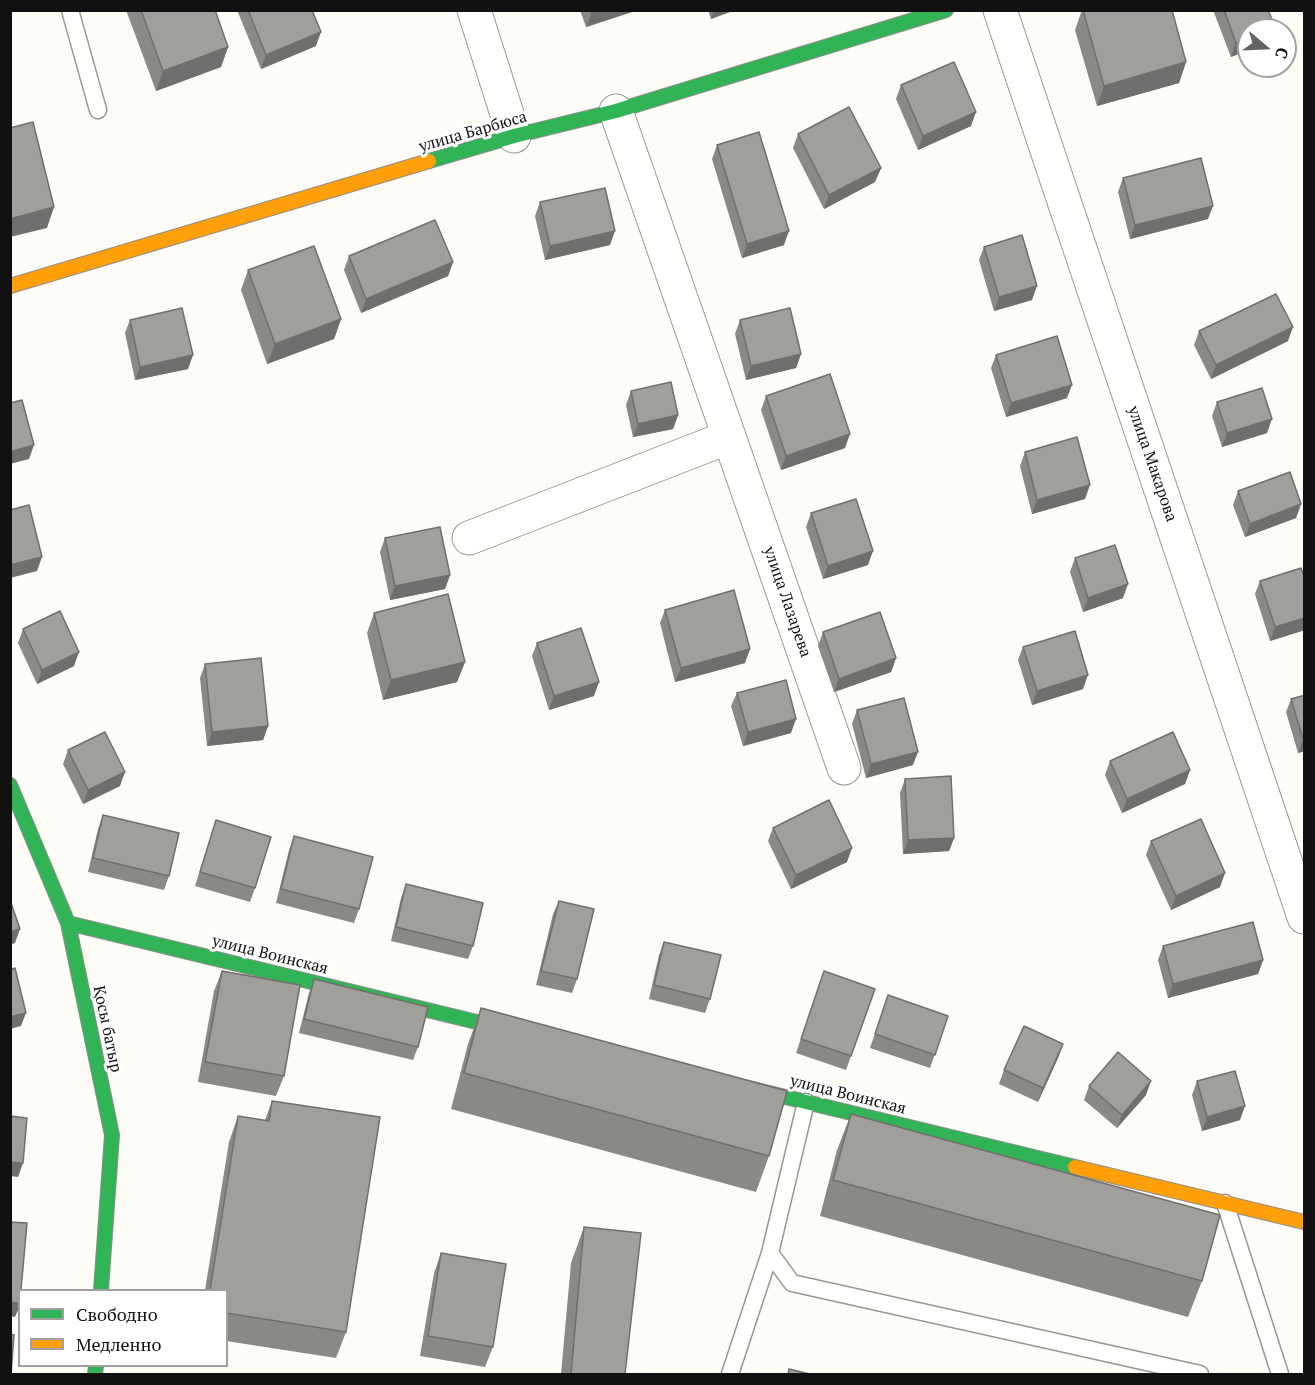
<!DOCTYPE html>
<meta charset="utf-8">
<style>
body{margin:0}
#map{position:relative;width:1315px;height:1385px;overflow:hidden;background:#fdfcf7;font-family:"PT Serif",serif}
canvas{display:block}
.frame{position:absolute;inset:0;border:12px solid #111;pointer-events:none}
.legend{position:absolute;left:18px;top:1289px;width:210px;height:78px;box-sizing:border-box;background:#fff;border:2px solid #a0a0a0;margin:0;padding:8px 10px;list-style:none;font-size:18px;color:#111}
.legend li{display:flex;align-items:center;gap:12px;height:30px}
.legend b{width:30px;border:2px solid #a0a0a0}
.north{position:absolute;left:1237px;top:18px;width:60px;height:60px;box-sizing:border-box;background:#fff;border:2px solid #a0a0a0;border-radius:50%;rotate:109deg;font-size:16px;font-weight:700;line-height:24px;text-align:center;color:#111}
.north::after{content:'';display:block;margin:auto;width:21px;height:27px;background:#646362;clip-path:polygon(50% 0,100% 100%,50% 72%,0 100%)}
</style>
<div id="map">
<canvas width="1315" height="1385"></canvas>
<div class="frame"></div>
<ul class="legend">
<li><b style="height:8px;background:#30b455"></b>Свободно</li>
<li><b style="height:8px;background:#ff9f0a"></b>Медленно</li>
</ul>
<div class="north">С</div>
</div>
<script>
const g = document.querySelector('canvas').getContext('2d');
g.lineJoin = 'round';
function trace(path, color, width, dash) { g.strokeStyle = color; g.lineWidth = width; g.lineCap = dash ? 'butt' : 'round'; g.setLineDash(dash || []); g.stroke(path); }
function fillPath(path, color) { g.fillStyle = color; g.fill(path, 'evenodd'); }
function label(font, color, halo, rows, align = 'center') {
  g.font = font + ' "PT Serif",serif'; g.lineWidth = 6; g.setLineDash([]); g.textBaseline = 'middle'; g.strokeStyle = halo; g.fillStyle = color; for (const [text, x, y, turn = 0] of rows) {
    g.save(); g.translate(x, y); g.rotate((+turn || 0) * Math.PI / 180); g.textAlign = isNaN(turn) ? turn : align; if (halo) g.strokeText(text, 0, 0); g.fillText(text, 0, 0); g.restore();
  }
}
const lane = new Path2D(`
 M70 10 98 110
 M806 1102 770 1253 792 1283 1200 1374
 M1225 1203 1280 1374
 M730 1374 770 1253`);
const street = new Path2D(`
 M474 10 514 136
 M1000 10 1304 917
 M616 111 844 768
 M469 538 729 437`);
const fast = new Path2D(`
 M429 161 514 136 616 111 946 10
 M10 785 68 923 112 1135 101 1290
 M68 923 518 1032
 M744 1087 1075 1167
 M95 1374 96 1366`);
const slow = new Path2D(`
 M10 286 429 161
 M1075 1167 1304 1222`);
trace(lane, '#979795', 19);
trace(street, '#979795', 35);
trace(fast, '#8e8d8b', 16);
trace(slow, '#8e8d8b', 16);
trace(lane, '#fffffe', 16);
trace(street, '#fffffe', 33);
trace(fast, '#30b455', 14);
trace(slow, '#ff9f0a', 14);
fillPath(new Path2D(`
 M126 10H215L228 47 221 67 156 91Z
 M237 10H312L316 46 261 69Z
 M580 10H638L586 27Z
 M708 10H735L711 19Z
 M1082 10H1172L1186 62 1179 83 1097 106 1075 30Z
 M1213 10H1268L1275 27 1274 30H1249V50L1231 57Z
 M901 85 971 126 918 150 896 99Z
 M798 134 881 168 875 182 824 209 793 148Z
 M717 145 784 245 742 258 712 159Z
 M1123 178 1208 219 1130 239 1118 192Z
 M540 202 610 245 545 260 535 216Z
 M984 247 1032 300 994 311 979 260Z
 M349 256 453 262 448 276 361 313 344 270Z
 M248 270 341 319 334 339 267 364 241 290Z
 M130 320 188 369 135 380 125 333Z
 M740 320 801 354 796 368 746 380 735 334Z
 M1199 331 1288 341 1211 379 1194 345Z
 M996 355 1067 398 1006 417 991 368Z
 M631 391 678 415 673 429 633 437 626 405Z
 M766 396 845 448 781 470 761 410Z
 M1217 402 1267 433 1222 447 1212 416Z
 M1025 452 1085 499 1032 514 1020 466Z
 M1238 491 1301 504 1296 518 1245 537 1233 505Z
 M811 513 868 565 823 579 806 527Z
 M385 538 450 575 445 589 390 600 380 552Z
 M1075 558 1123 598 1083 612 1070 572Z
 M1305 579V630L1270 641 1255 594 1260 581Z
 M665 610 745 663 675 682 660 623Z
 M374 613 465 662 457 682 383 700 367 633Z
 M23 629 74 666 37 684 18 643Z
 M823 632 896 658 891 672 834 692 818 646Z
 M537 643 594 696 549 710 532 656Z
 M1023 647 1083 689 1032 705 1018 660Z
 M205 664 268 726 263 740 207 746 200 678Z
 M737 693 791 733 743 746 731 706Z
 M1305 695V751L1298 753 1286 712 1291 699Z
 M857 710 913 765 866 778 852 724Z
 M68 750 120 786 83 804 63 764Z
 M1110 761 1190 770 1185 784 1122 813 1105 775Z
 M905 779 954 838 949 851 903 854 900 793Z
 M103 815 169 876 164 890 88 872 98 829Z
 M216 820 255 888 250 902 195 886Z
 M773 828 847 862 791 889 768 841Z
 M294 836 359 909 354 923 276 903 289 850Z
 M1151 841 1220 887 1171 910 1146 855Z
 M406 884 473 946 468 959 391 941 401 898Z
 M559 901 577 979 572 993 536 985 553 914Z
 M664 942 710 999 705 1013 649 999 659 955Z
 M1163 946 1263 960 1258 974 1168 998 1158 960Z
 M222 971 284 1076 276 1096 198 1082 214 991Z
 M824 971 875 989 846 1070 796 1053Z
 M314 979 418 1047 413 1060 299 1033 309 993Z
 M888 995 948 1016 930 1068 870 1048Z
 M481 1008 769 1156 756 1192 451 1109 468 1044Z
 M1063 1044 1058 1058 1038 1102 999 1084 1004 1070Z
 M1197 1081 1240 1120 1202 1131 1192 1095Z
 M1089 1086 1146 1095 1117 1128 1084 1100Z
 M272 1101 346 1332 336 1358 226 1341V1290H205L229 1142 238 1116 265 1120Z
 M851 1114 1202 1281 1188 1317 820 1216 837 1150Z
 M584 1227 625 1374H561L571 1263Z
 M441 1253 493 1347 485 1367 420 1356 434 1273Z`), '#8a8986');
fillPath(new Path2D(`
 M600 10H638L586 27 591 14Z
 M714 10H735L711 19Z
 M321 32 316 46 261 69 266 55Z
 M1249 38V50L1231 57 1236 43Z
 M228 47 221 67 156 91 163 71Z
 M1186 62 1179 83 1097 106 1104 86Z
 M976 112 971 126 918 150 923 136Z
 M881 168 875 182 824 209 829 195Z
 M1213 206 1208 219 1130 239 1135 225Z
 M54 207 47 228 10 237V219Z
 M615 231 610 245 545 260 550 246Z
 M789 231 784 245 742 258 747 244Z
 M453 262 448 276 361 313 366 299Z
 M1037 286 1032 300 994 311 999 297Z
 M341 319 334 339 267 364 275 344Z
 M1293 327 1288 341 1211 379 1216 365Z
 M801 354 796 368 746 380 751 366Z
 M193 355 188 369 135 380 140 367Z
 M1072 385 1067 398 1006 417 1011 403Z
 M678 415 673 429 633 437 638 424Z
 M1272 419 1267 433 1222 447 1227 433Z
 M850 434 845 448 781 470 786 456Z
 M34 445 29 459 10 464V452Z
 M1090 485 1085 499 1032 514 1037 500Z
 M1301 504 1296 518 1245 537 1250 524Z
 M873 551 868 565 823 579 828 566Z
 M42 557 37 571 10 578V565Z
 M450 575 445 589 390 600 395 586Z
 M1128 584 1123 598 1083 612 1088 598Z
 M1305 618V630L1270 641 1275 627Z
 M750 649 745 663 675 682 681 668Z
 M79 652 74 666 37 684 42 670Z
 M896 658 891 672 834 692 839 679Z
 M465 662 457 682 383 700 391 680Z
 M1088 675 1083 689 1032 705 1037 691Z
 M599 682 594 696 549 710 554 696Z
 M796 719 791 733 743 746 748 732Z
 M268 726 263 740 207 746 212 732Z
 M1305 738V751L1298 753 1303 739Z
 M918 752 913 765 866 778 871 764Z
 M1190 770 1185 784 1122 813 1127 799Z
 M125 772 120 786 83 804 88 790Z
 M954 838 949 851 903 854 908 840Z
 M852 848 847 862 791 889 796 875Z
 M1225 873 1220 887 1171 910 1176 896Z
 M20 929 15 943 10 945V932Z
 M1263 960 1258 974 1168 998 1173 984Z
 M26 1013 21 1026 10 1029V1017Z
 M1063 1044 1058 1058 1038 1102 1043 1088Z
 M1151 1081 1146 1095 1117 1128 1122 1115Z
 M1245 1106 1240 1120 1202 1131 1207 1117Z
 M10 1162 23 1163 18 1177 10 1176Z
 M10 1302 20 1303V1306L15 1317 10 1316Z`), '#716f6d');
const building = new Path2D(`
 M141 10H215L228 47 163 71Z
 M248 10H312L321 32 266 55Z
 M590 10H600L591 14Z
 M1083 10H1172L1186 62 1104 86Z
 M1224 10H1268L1275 27 1268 30H1249V38L1236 43Z
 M954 62 976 112 923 136 901 85Z
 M849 107 881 168 829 195 798 134Z
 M33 122 54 207 10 219V128Z
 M759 132 789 231 747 244 717 145Z
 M1201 158 1213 206 1135 225 1123 178Z
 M605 188 615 231 550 246 540 202Z
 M435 220 453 262 366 299 349 256Z
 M1022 235 1037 286 999 297 984 247Z
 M314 246 341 319 275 344 248 270Z
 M1276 294 1293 327 1216 365 1199 331Z
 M182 308 193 355 140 367 130 320Z
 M790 308 801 354 751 366 740 320Z
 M1057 336 1072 385 1011 403 996 355Z
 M830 374 850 434 786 456 766 396Z
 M671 382 678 415 638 424 631 391Z
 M1262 388 1272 419 1227 433 1217 402Z
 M22 400 34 445 10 452V403Z
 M1077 437 1090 485 1037 500 1025 452Z
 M1290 472 1301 504 1250 524 1238 491Z
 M856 499 873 551 828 566 811 513Z
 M29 505 42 557 10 565V510Z
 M440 527 450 575 395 586 385 538Z
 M1115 545 1128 584 1088 598 1075 558Z
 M1301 568 1305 579V618L1275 627 1260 581Z
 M734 590 750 649 681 668 665 610Z
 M448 594 465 662 391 680 374 613Z
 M60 611 79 652 42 670 23 629Z
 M880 612 896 658 839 679 823 632Z
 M581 628 599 682 554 696 537 643Z
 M1075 631 1088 675 1037 691 1023 647Z
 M261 658 268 726 212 732 205 664Z
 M786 680 796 719 748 732 737 693Z
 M1305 695V738L1303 739 1291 699Z
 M904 698 918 752 871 764 857 710Z
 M105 732 125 772 88 790 68 750Z
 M1173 732 1190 770 1127 799 1110 761Z
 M951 776 954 838 908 840 905 779Z
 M829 800 852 848 796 875 773 828Z
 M103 815 179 833 169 876 93 858Z
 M1201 819 1225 873 1176 896 1151 841Z
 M216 820 271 837 255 888 200 872Z
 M294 836 373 857 359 909 281 889Z
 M406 884 483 903 473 946 396 927Z
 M10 900 20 929 10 932Z
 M559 901 594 909 577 979 541 971Z
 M1253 922 1263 960 1173 984 1163 946Z
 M664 942 721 955 710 999 654 985Z
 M15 968 26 1013 10 1017V970Z
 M222 971 300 985 284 1076 205 1062Z
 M824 971 875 989 851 1056 801 1039Z
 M314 979 428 1007 418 1047 304 1019Z
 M888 995 948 1016 935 1055 875 1034Z
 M481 1008 787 1091 769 1156 464 1073Z
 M1024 1026 1063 1044 1043 1088 1004 1070Z
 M1118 1052 1151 1081 1122 1115 1089 1086Z
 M1235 1071 1245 1106 1207 1117 1197 1081Z
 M272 1101 380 1117 346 1332 226 1313V1290H210L238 1116 269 1121Z
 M851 1114 1220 1215 1202 1281 833 1180Z
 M10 1116 27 1118 23 1163 10 1162Z
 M10 1222 27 1223 21 1290H20V1303L10 1302Z
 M584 1227 641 1233 625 1374H571Z
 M441 1253 506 1264 493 1347 428 1336Z
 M10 1334 14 1335 11 1374H10Z
 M789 1369 810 1374H788Z`);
fillPath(building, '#a19f9c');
trace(building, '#716f6d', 1.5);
label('16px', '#111', '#fff', [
 ["улица Барбюса",473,132,-16],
 ["улица Макарова",1152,464,71],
 ["улица Лазарева",787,602,71],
 ["улица Воинская",270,955,14],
 ["Қосы батыр",107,1029,78],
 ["улица Воинская",848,1095,14]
]);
</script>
